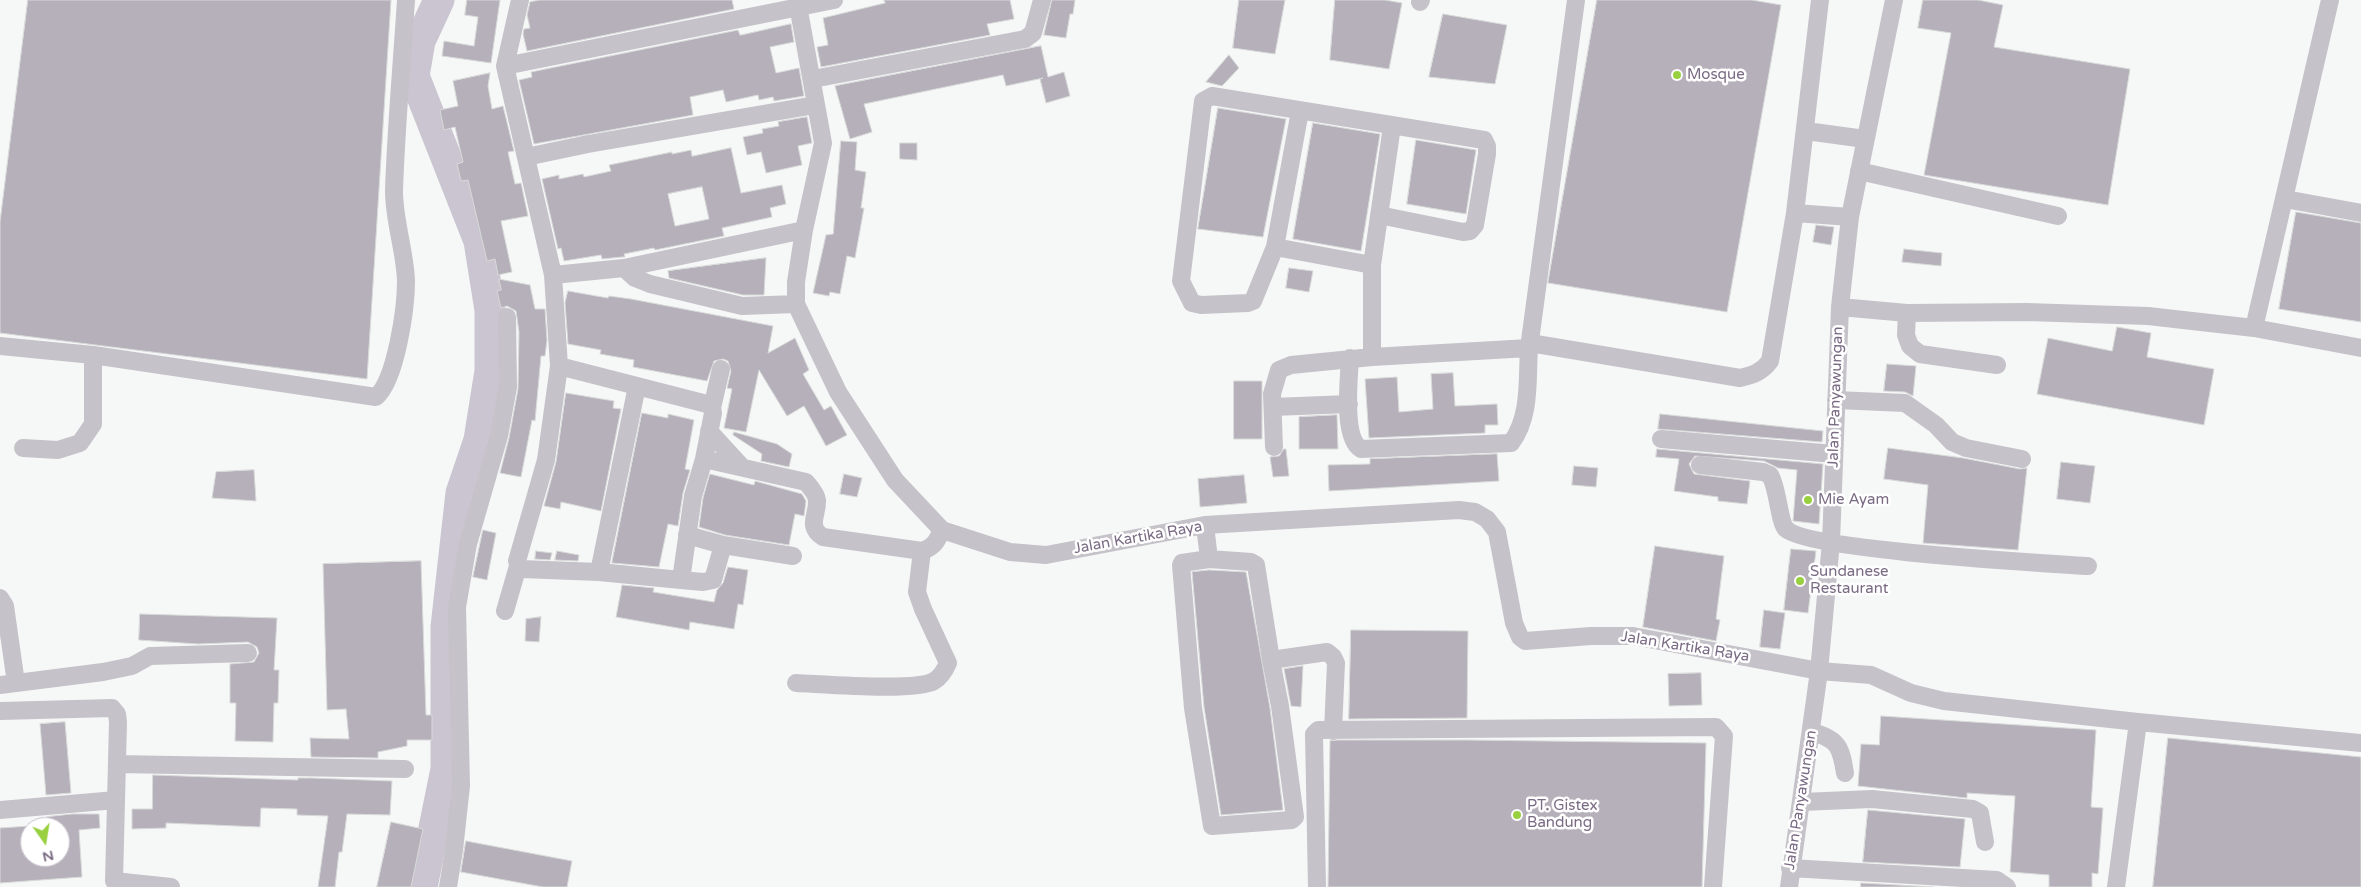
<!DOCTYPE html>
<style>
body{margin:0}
#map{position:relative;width:2361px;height:887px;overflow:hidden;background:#f6f8f7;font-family:"Varela Round",sans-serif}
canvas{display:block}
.north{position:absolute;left:20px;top:817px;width:50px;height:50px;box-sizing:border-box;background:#fff;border:1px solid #cac4ce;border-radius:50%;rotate:167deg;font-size:14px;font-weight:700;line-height:20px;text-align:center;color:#7a6b84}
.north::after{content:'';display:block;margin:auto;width:18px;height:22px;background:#98d03f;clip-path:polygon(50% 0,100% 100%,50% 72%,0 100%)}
</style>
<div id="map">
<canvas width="2361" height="887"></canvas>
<div class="north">N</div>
</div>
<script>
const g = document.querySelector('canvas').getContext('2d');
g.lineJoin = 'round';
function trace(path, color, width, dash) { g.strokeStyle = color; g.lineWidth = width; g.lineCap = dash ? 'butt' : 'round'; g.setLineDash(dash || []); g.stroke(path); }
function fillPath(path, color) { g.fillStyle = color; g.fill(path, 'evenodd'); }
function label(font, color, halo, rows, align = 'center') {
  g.font = font + ' "Varela Round",sans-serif'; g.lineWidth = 5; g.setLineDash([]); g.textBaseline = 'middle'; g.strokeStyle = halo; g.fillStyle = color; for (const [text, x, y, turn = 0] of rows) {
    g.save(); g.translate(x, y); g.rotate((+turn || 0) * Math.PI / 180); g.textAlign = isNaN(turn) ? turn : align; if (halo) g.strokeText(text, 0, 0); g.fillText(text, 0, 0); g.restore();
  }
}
trace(new Path2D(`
 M422 887 446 769V627L461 493 479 440 490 371V310L479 241 414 76 420 41 439 0`), '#cac5d0', 31);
const building = new Path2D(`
 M28 0H391L367 379 0 333V222Z
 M467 0H500L491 63 442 56 444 41 474 46 478 17 465 15Z
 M540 0H732L734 9 527 51 523 34 524 29 530 28 527 15 530 2Z
 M884 0H1010L1014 19 987 24 990 35 821 67 817 47 828 45 823 18 885 3Z
 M1052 0H1075L1073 14H1070L1066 38 1044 35Z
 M1239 0H1285L1275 54 1233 48Z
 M1335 0H1385L1402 3 1389 69 1330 60Z
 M1597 0H1752L1781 5 1727 312 1548 283Z
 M1923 0H1978L2003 5 1994 47 2130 69 2108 205 1924 175 1951 33 1918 28Z
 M1443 14 1507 25 1495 84 1429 77Z
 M791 24 794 42 770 47 776 73 799 68 804 96 774 101 773 97 759 100 758 95 726 102 723 90 690 97 693 115 534 144 519 80 532 77 531 72 738 30 740 35Z
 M1041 46 1048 77 1064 72 1070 96 1046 103 1040 79 1043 78 1006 86 1003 75 864 104 872 132 850 139 835 86Z
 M1229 55 1239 68 1222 86 1206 82Z
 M490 73 488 86 492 109 503 106 514 151 508 152 515 184 521 183 528 216 501 221 512 272 498 275 495 259 487 261 468 180 461 181 457 164 463 162 455 127 444 130 440 110 458 106 453 81Z
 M1218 108 1286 119 1263 237 1198 229Z
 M807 117 812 143 798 146 802 165 766 173 761 152 747 155 743 137 763 133 762 129 779 126 778 122Z
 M1313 123 1380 134 1361 251 1293 239Z
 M1416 140 1476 150 1466 214 1407 204Z
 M841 141 857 142 855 170 866 172 861 208H864L855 258 847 256 840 294 830 292 829 296 813 293 826 235 833 234Z
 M900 143H917V160L900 159Z
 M731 148 741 193 782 185 786 204 770 208 772 217 722 228 724 236 655 250 654 248 624 254 625 257H622L602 259 601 255 564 261 561 248 558 249 542 179 559 175V179L583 174 584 177 611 171 609 165 672 152V154L691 150 692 156ZM702 187 709 219 675 226 668 194Z
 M2296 212 2361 223V322L2279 309Z
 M1816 225 1834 227 1831 245 1813 242Z
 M1904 249 1942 253 1941 266 1902 262Z
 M766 258 764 295H743L669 278 668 271Z
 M1289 268 1313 271 1309 292 1286 288Z
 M499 279 530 285 535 309H545L547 340 545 356H541L535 421 532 420 521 477 500 473 509 438 518 389 519 332 516 311 507 306 501 308 497 291 501 290Z
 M568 291 608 298 609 296 631 299 773 326 768 353 795 338 809 370 803 374 824 410 831 406 847 435 826 446 804 406 787 416 759 370 746 432 724 428 732 389 727 388 731 371 728 361 723 359 714 361 707 381 633 367 634 360 600 354 601 350 568 344 565 303Z
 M2117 327 2151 333 2147 357 2214 369 2204 425 2037 394 2048 338 2112 351Z
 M1887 364 1916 366 1913 396 1905 392 1884 391Z
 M1453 373 1455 406 1497 404 1498 425H1485V433L1369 438 1365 379 1397 377 1399 412 1433 409 1431 374Z
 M1234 381H1262V439H1234Z
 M566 393 614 401 613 408 621 409 601 511 561 502 560 509 544 506 556 462Z
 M642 413 668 418V414L694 420 685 469 690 470 683 493 678 526 668 524 659 567 612 563Z
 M1660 414 1823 431 1822 442 1658 429Z
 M1337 415 1338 449H1299V417Z
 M734 432 777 444 792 454 789 467 761 461 762 454 733 435Z
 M1888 448 1963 458 2020 469 2027 468 2018 550 1923 543 1928 485 1884 479Z
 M1284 449H1286L1289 476 1273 477 1270 457 1279 456Z
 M1657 449 1823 464 1819 524 1793 521 1797 470 1778 468 1764 461 1695 456 1689 464 1694 474 1750 481 1747 504 1718 501V497L1674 491 1679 459 1656 457Z
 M1497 454 1499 481 1329 491 1328 465 1370 464V459Z
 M2061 462 2095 466 2090 503 2057 499Z
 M1574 466 1598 468 1596 487 1572 485Z
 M254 470 256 501 212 498 216 472Z
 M710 474 754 485 755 481 802 494 806 501 804 516 795 514 789 545 725 535 699 527 703 498Z
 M844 474 862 478 857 497 840 494Z
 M1244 475 1247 503 1200 507 1198 479Z
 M483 530 496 533 487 580 473 577Z
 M1655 546 1724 556 1716 619 1720 620 1716 641 1643 627Z
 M1791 549 1816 551 1808 613 1784 610Z
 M536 551 552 553 550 560 535 559Z
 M557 551 579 555 578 561 555 560Z
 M421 561 426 715H432V740H407V746L378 752V758L311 757 310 738 349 739 346 709 327 710 323 564Z
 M728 567 748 570 743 605 738 604 734 629 690 622 689 630 616 617 622 585 654 588 653 592 714 602 717 590 723 583Z
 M1209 570 1246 572 1270 708 1283 810 1221 815 1204 707 1192 572Z
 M1764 610 1785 613 1780 649 1760 647Z
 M140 614 277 618 274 670H279L278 703H274L273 742 235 741 236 703H230V664L254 662 259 653 257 647 248 642 198 644 139 640Z
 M541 617 539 642 525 641 526 619Z
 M1351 630 1468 631 1467 718 1349 719Z
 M1303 666 1301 707 1291 706 1284 669Z
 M1701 673 1702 705 1669 706 1668 674Z
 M1881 716 2096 730 2091 807 2103 808 2098 874 2092 873V887H2049V875L2010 872 2015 796 1967 793V798L1858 786 1861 744 1879 745Z
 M65 722 71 793 46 795 40 724Z
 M2168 738 2361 757V887H2153Z
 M1338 740H1467L1706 743 1702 887H1328L1330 741Z
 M153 775 298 780V778H312L392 781 390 815 347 814 342 852H339L335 887H318L328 816 297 815V809L261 808 260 827 166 823V828L132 829V809H152Z
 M1868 810 1965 819 1960 867 1863 862Z
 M72 814H99L100 828 79 830 82 877 0 883V828L30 826V857H60V827H48L47 817Z
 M391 822 423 829 411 887H377Z
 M466 841 572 861 567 887H543L461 872Z
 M1861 883 1934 887H1861Z`);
fillPath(building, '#b6b0bb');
trace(building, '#d8dad9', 1);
trace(new Path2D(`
 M520 0 505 66 553 275 559 366 707 404 712 408 713 413 704 459 806 482C810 487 816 493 817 500 818 515 806 526 823 537L922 551C934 547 937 541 942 530
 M797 0 823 143 804 230 796 282V304L838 392 895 480 942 530 1010 552 1046 555 1205 525 1459 510 1475 512 1487 519 1497 532 1514 623 1520 637 1525 641 1591 636H1633L1819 671 1871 675 1911 693 1944 701 2138 722 2361 743
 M1420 2 1421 0
 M505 66 834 0
 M813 79 1025 39 1033 33 1042 0
 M1300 111 1275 247 1372 265
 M1806 131 1865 139
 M526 157 588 144 815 105
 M1859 171 2058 216
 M2285 199 2361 213
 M1795 213 1850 217
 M1275 247 1253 301 1248 303 1201 305 1192 303 1181 281 1203 101 1212 96 1484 140 1487 146V154L1475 225 1470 231 1463 232 1379 215
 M624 268 804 230
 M553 275 624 268 635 278 650 284 742 306 796 304
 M1840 307 1907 313 2027 312 2148 316 2254 328 2361 348
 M1907 313 1906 335 1910 346 1920 354 1997 365
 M2254 328 2330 0
 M1530 343 1740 378C1753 375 1762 372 1770 361L1795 213 1820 0
 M0 346 93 355 376 397C396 380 406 308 406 281 405 251 394 221 394 191 396 127 402 63 406 0
 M1372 357V265L1392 126
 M1350 358C1349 379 1342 438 1361 449L1511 443C1531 417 1527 379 1529 348
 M559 366 546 460 517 561 521 569 599 572 681 580 693 496 704 459
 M1836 400 1905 403 1936 425 1952 442 1966 448 2022 459
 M1273 407 1349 404
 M712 408 721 369
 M709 431 742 467
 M1661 439 1834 454
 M1274 447 1272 394 1279 370 1291 365 1372 357 1529 348 1576 0
 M23 448 58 450 80 443 93 424V355
 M1700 465 1763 472 1770 475C1778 488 1779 522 1786 529 1807 550 2044 563 2088 566
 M1205 525 1209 559 1251 562 1256 565 1271 660 1327 652 1333 657 1336 663 1333 731
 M687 535 723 545 793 556
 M1209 559 1182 563 1181 565 1193 708 1212 826 1292 820 1295 817 1280 706 1271 660
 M599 572 637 386
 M681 580 703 582 713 580 723 545
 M0 598 5 606 16 683
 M505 611 518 566
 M796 683C822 684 916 692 934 681 941 677 945 670 948 663L923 609 917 592 922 551
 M0 685 103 672 132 666 150 656 248 653
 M0 711 112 708 117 714 118 722 114 881 171 887
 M1812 732C1838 739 1841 747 1845 773
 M117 764 405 769
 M1802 802 1872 799 1973 809 1980 813 1985 842
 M0 810 116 800
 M1790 868 1997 880 2007 887
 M448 887 454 850 461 786 457 607 468 544 499 436 508 387 507 317
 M1317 887 1314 734 1318 730 1716 727 1724 736 1713 887
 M1789 887 1819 671 1831 542 1840 307 1850 217 1894 0
 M2116 887 2138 722`), '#c6c2c9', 18);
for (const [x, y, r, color] of [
 [1677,75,5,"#98d03f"],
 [1808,500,5,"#98d03f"],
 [1800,581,5,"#98d03f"],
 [1517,815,5,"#98d03f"]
]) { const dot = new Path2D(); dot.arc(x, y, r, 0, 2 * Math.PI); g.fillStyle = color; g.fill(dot); trace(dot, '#fff', 2); }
label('15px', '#7a6b84', '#fff', [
 ["Mosque",1687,75],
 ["Mie Ayam",1818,500],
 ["Sundanese",1810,572],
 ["Restaurant",1810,589],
 ["PT. Gistex",1527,806],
 ["Bandung",1527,823]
], 'left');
label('15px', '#7a6b84', '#fff', [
 ["Jalan Panyawungan",1836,397,-88],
 ["Jalan Kartika Raya",1138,538,-10],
 ["Jalan Kartika Raya",1685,647,9],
 ["Jalan Panyawungan",1801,800,-81]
]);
</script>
